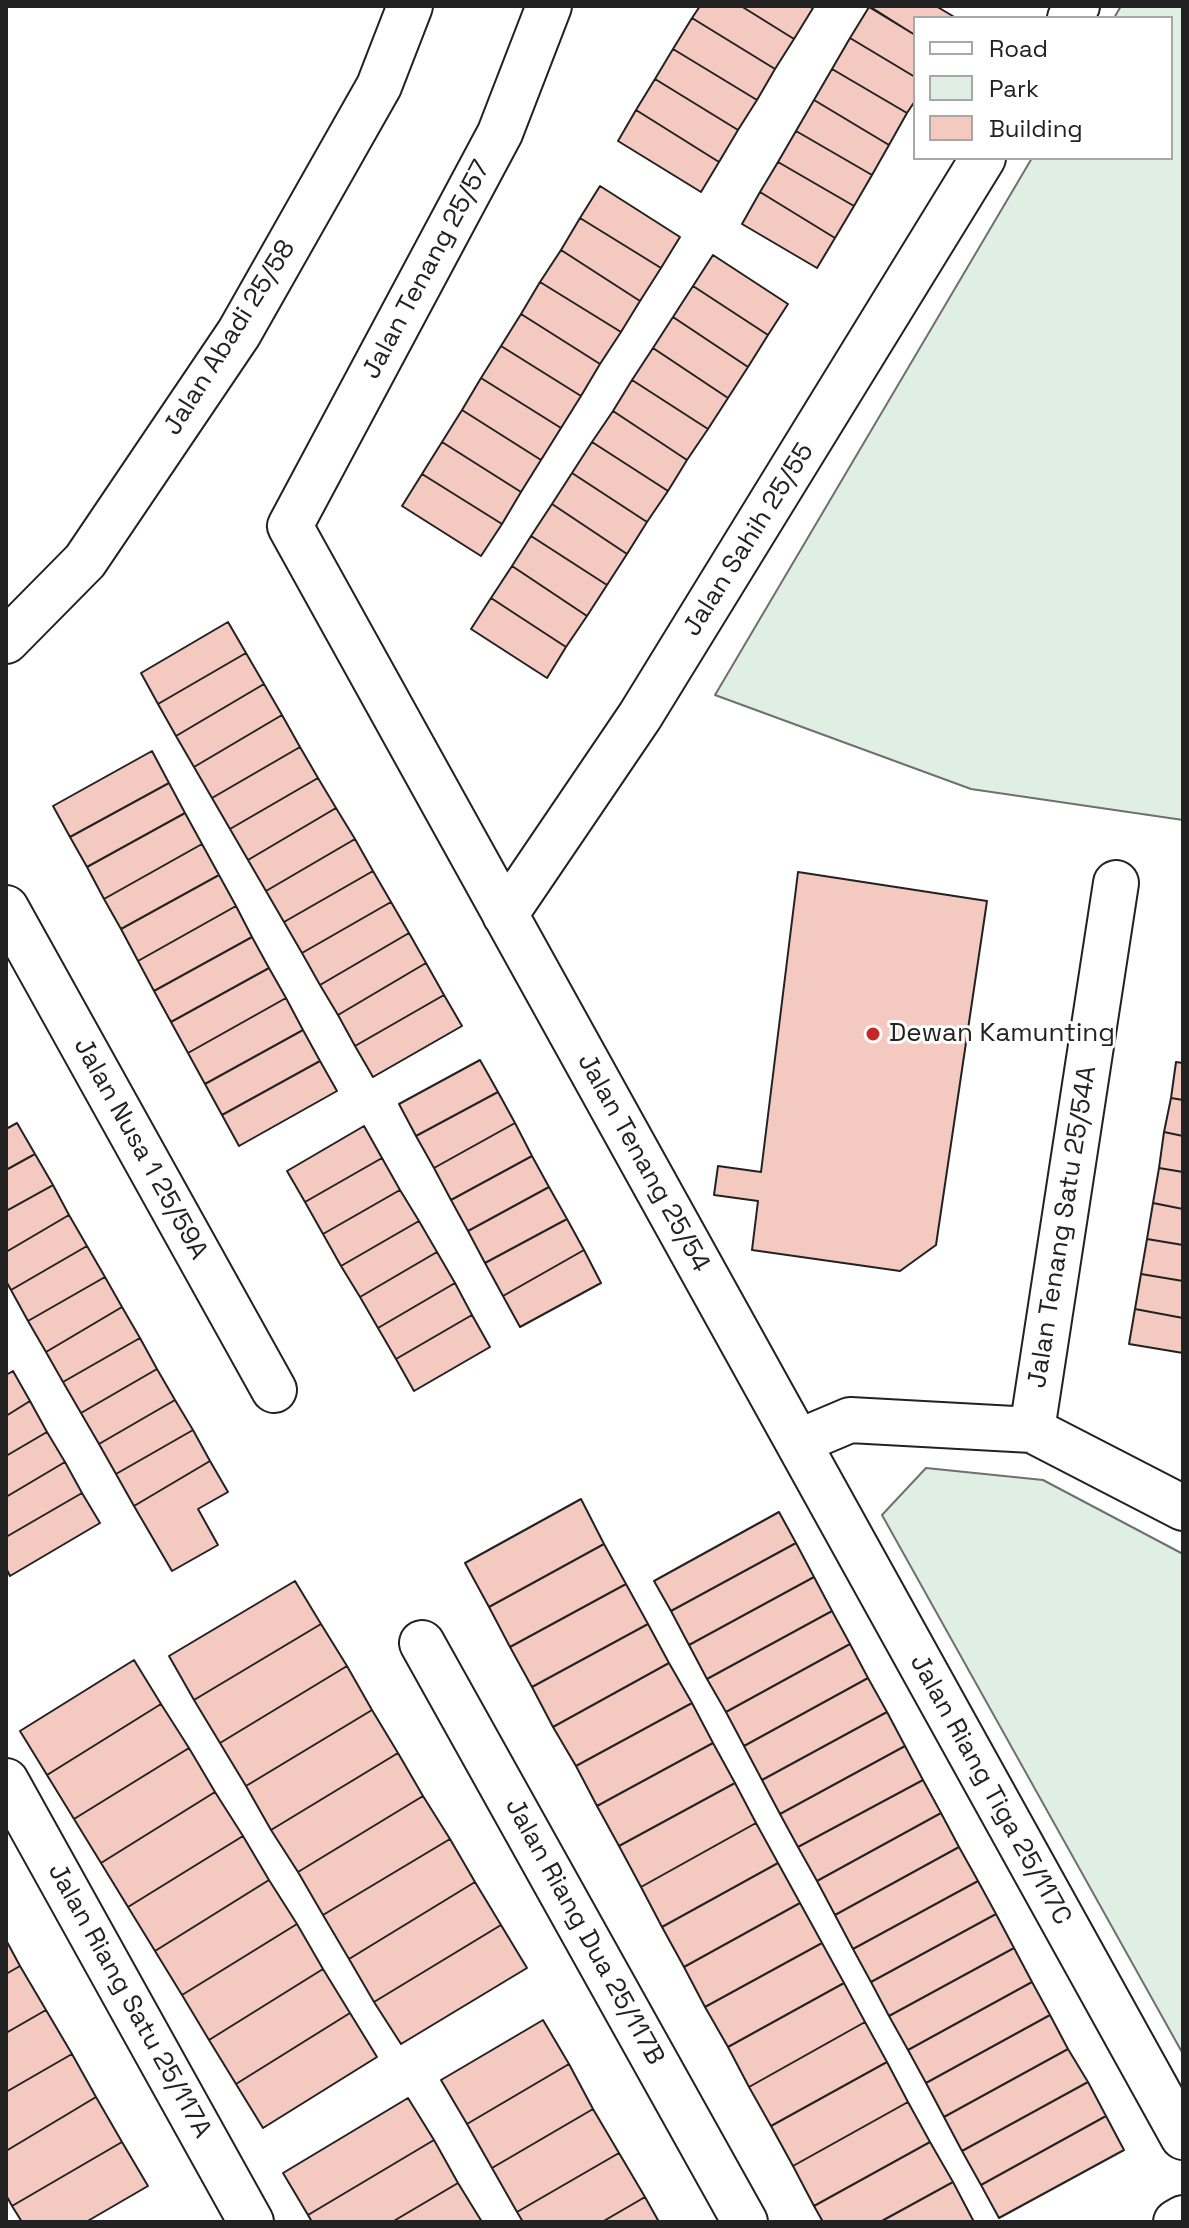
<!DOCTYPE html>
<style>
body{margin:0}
#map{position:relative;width:1189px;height:2228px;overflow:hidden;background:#fff;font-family:"Space Grotesk",sans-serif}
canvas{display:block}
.frame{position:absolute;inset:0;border:8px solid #222;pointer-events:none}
.legend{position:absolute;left:913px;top:16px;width:260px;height:144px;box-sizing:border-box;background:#fff;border:2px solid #a7a7a7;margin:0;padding:10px 14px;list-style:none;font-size:24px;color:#222}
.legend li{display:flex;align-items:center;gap:16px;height:40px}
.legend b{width:40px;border:2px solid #a7a7a7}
</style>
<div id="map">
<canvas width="1189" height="2228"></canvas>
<div class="frame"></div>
<ul class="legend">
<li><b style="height:10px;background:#fff"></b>Road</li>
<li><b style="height:22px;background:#e0efe3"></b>Park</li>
<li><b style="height:22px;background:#f3c9c0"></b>Building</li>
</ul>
</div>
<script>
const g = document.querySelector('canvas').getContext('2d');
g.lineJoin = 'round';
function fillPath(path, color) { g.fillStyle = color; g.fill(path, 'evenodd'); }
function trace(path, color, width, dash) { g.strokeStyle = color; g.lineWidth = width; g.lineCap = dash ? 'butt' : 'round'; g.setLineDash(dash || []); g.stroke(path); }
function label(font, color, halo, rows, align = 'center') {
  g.font = font + ' "Space Grotesk",sans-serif'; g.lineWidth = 6; g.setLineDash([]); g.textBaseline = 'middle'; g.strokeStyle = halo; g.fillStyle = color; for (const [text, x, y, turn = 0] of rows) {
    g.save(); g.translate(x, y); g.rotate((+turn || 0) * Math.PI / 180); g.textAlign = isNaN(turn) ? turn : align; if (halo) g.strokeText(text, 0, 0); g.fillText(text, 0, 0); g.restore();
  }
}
const green = new Path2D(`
 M1121 6H1183V820L971 789 715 695 1032 158H1171V18H1114Z
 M926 1468 1043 1480 1183 1554V2054L882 1515Z`);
fillPath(green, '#e0efe3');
trace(green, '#6f6f6f', 2);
const building = new Path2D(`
 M700 6H741L794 39 775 69 692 18Z
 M741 6H809L813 8 794 39Z
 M869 6H936L956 18H915V35Z
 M869 7 915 35V77L850 38Z
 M692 18 775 69 757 100 673 49Z
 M850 38 915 77V101L907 113 832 69Z
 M673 49 757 100 738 130 655 79Z
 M832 69 907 113 889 145 814 100Z
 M655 79 738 130 719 162 636 110Z
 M814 100 889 145 872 175 796 131Z
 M636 110 719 162 701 192 618 141Z
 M796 131 872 175 854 206 778 162Z
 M778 162 854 206 835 238 760 192Z
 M600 186 680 237 661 268 580 218Z
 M760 192 835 238 817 268 742 224Z
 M580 218 661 268 640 301 561 250Z
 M561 250 640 301 621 332 540 282Z
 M713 255 788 304 768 335 693 286Z
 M540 282 621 332 600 364 521 314Z
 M693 286 768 335 748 367 673 317Z
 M521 314 600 364 581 396 501 346Z
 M673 317 748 367 728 398 653 348Z
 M501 346 581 396 561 428 481 378Z
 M653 348 728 398 708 429 632 380Z
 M481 378 561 428 541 460 462 410Z
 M632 380 708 429 687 460 613 411Z
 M462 410 541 460 521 492 442 442Z
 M613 411 687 460 668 491 592 442Z
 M442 442 521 492 502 524 422 474Z
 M592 442 668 491 647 522 572 473Z
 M572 473 647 522 627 554 552 504Z
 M422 474 502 524 481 556 402 506Z
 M552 504 627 554 607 585 531 536Z
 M531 536 607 585 587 616 512 566Z
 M512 566 587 616 566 647 491 598Z
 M491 598 566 647 547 678 471 629Z
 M228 622 246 653 158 704 141 673Z
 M246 653 264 684 176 736 158 704Z
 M264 684 282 715 194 767 176 736Z
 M282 715 300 747 212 798 194 767Z
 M300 747 318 778 230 829 212 798Z
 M152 751 169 783 70 837 53 806Z
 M318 778 336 808 248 860 230 829Z
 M169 783 185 813 87 867 70 837Z
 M336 808 355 839 266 891 248 860Z
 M185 813 202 844 104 899 87 867Z
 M355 839 373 871 284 922 266 891Z
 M202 844 219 875 121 929 104 899Z
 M373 871 391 902 302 953 284 922Z
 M798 872 987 901 936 1245 900 1271 752 1250 758 1201 714 1195 718 1166 761 1172Z
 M219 875 236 906 138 961 121 929Z
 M391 902 409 933 320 985 302 953Z
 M236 906 252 937 154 991 138 961Z
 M409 933 426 963 338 1015 320 985Z
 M252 937 269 968 171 1022 154 991Z
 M426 963 444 995 355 1046 338 1015Z
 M269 968 286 998 188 1053 171 1022Z
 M444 995 462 1026 373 1077 355 1046Z
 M286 998 303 1030 205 1084 188 1053Z
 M303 1030 320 1061 222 1115 205 1084Z
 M480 1060 498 1092 416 1136 399 1104Z
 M320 1061 337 1091 239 1146 222 1115Z
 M1176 1062 1183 1063V1100L1171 1098Z
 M498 1092 515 1123 434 1168 416 1136Z
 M1171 1098 1183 1100V1136L1164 1132Z
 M17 1123 35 1154 6 1170V1129Z
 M515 1123 532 1156 451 1200 434 1168Z
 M364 1126 382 1158 305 1202 287 1171Z
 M1164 1132 1183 1136V1172L1159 1168Z
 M35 1154 53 1185 6 1211V1170Z
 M532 1156 549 1187 468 1231 451 1200Z
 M382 1158 400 1190 323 1234 305 1202Z
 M1159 1168 1183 1172V1209L1153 1203Z
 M53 1185 69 1215 6 1252V1211Z
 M549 1187 567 1219 485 1263 468 1231Z
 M400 1190 419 1221 341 1266 323 1234Z
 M1153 1203 1183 1209V1245L1147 1239Z
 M69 1215 87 1246 11 1290 6 1281V1252Z
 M567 1219 584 1250 503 1296 485 1263Z
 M419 1221 437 1252 360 1297 341 1266Z
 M1147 1239 1183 1245V1281L1141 1274Z
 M87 1246 105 1277 28 1321 11 1290Z
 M584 1250 601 1283 520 1327 503 1296Z
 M437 1252 455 1283 378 1328 360 1297Z
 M1141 1274 1183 1281V1318L1135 1309Z
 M105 1277 122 1307 46 1352 28 1321Z
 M455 1283 472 1315 396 1359 378 1328Z
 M122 1307 140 1338 63 1382 46 1352Z
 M1135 1309 1183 1318V1353L1129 1344Z
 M472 1315 490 1347 414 1391 396 1359Z
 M140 1338 157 1369 81 1413 63 1382Z
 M157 1369 175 1400 99 1444 81 1413Z
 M13 1371 30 1401 6 1416V1375Z
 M175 1400 193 1430 116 1474 99 1444Z
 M30 1401 47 1432 6 1456V1416Z
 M193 1430 210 1461 134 1506 116 1474Z
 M47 1432 65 1462 6 1497V1456Z
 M210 1461 228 1492 198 1509 218 1545 172 1571 134 1506Z
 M65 1462 82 1493 6 1537V1497Z
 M82 1493 100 1523 10 1576 6 1568V1537Z
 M581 1499 604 1544 489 1607 465 1563Z
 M779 1512 796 1543 671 1611 654 1581Z
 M796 1543 814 1577 689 1645 671 1611Z
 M604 1544 626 1584 510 1647 489 1607Z
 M814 1577 832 1611 707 1679 689 1645Z
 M295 1581 321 1624 194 1700 169 1656Z
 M626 1584 648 1624 532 1687 510 1647Z
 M832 1611 850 1644 726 1712 707 1679Z
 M321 1624 347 1666 220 1743 194 1700Z
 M648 1624 669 1663 553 1727 532 1687Z
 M850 1644 868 1678 744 1746 726 1712Z
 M134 1660 161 1704 47 1775 20 1731Z
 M669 1663 692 1703 576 1766 553 1727Z
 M347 1666 372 1710 246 1786 220 1743Z
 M868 1678 887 1712 762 1780 744 1746Z
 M692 1703 713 1743 597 1806 576 1766Z
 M161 1704 189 1748 74 1819 47 1775Z
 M372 1710 398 1753 271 1830 246 1786Z
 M887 1712 905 1746 780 1814 762 1780Z
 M713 1743 735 1783 619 1846 597 1806Z
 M905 1746 923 1780 798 1847 780 1814Z
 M189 1748 215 1792 101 1863 74 1819Z
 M398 1753 423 1796 298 1872 271 1830Z
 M923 1780 941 1813 817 1881 798 1847Z
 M735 1783 756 1823 641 1887 619 1846Z
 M215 1792 243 1836 128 1907 101 1863Z
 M423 1796 450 1839 323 1915 298 1872Z
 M941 1813 959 1847 835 1915 817 1881Z
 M756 1823 778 1863 662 1927 641 1887Z
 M243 1836 269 1880 155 1951 128 1907Z
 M450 1839 475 1882 349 1959 323 1915Z
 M959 1847 978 1881 853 1949 835 1915Z
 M778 1863 800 1903 684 1967 662 1927Z
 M269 1880 297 1924 182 1995 155 1951Z
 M978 1881 996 1914 871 1982 853 1949Z
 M475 1882 501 1925 374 2002 349 1959Z
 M800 1903 822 1943 705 2007 684 1967Z
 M996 1914 1014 1948 889 2016 871 1982Z
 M297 1924 323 1969 209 2040 182 1995Z
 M501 1925 527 1968 401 2044 374 2002Z
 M6 1940 20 1966 6 1974Z
 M822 1943 844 1983 728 2047 705 2007Z
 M1014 1948 1032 1982 908 2050 889 2016Z
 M20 1966 46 2010 6 2033V1974Z
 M323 1969 350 2013 236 2084 209 2040Z
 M1032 1982 1050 2015 926 2083 908 2050Z
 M844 1983 865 2022 749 2087 728 2047Z
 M46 2010 72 2054 6 2092V2033Z
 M350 2013 377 2057 263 2128 236 2084Z
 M1050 2015 1068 2049 944 2117 926 2083Z
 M543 2020 569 2064 467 2124 441 2080Z
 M865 2022 887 2062 771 2126 749 2087Z
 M1068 2049 1088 2082 962 2151 944 2117Z
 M72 2054 96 2097 6 2151V2092Z
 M887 2062 908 2102 793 2166 771 2126Z
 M569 2064 593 2109 492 2168 467 2124Z
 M1088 2082 1106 2116 981 2185 962 2151Z
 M96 2097 122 2142 12 2206 6 2195V2151Z
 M408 2098 434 2140 308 2215 283 2173Z
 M908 2102 930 2142 814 2206 793 2166Z
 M593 2109 619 2153 517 2212 492 2168Z
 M1106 2116 1124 2150 999 2218 981 2185Z
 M434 2140 458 2183 392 2222H312L308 2215Z
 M122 2142 148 2186 86 2222H22L12 2206Z
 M930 2142 953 2182 880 2222H823L814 2206Z
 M619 2153 645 2197 602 2222H523L517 2212Z
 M953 2182 974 2222H880Z
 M458 2183 482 2222H392Z
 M645 2197 659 2222H602Z`);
fillPath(building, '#f3c9c0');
trace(building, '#222', 2);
const minor = new Path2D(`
 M549 6 500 133 290 526 1183 2137
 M1070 18 1077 6
 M6 641 85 561 239 333 379 86 410 6
 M6 908 274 1390
 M505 915 640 716 983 158
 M1032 1430 1116 883
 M798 1442 850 1420 1032 1430 1183 1508
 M422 1643 745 2222
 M6 1781 251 2222
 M1176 2222 1183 2218`);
trace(minor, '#222', 48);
trace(minor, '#fff', 44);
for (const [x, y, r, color] of [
 [873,1034,8,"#c62828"]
]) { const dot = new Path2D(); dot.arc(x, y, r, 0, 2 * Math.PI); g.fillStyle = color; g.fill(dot); trace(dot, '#fff', 3); }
label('26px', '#222', '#fff', [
 ["Jalan Tenang 25/57",427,270,-62],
 ["Jalan Abadi 25/58",230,338,-58],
 ["Jalan Sahih 25/55",749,540,-58],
 ["Jalan Nusa 1 25/59A",140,1149,61],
 ["Jalan Tenang 25/54",643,1163,61],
 ["Jalan Tenang Satu 25/54A",1063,1227,-81],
 ["Jalan Riang Tiga 25/117C",990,1790,61],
 ["Jalan Riang Dua 25/117B",584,1932,61],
 ["Jalan Riang Satu 25/117A",129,2001,61]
]);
label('26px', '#222', '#fff', [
 ["Dewan Kamunting",889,1034]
], 'left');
</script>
